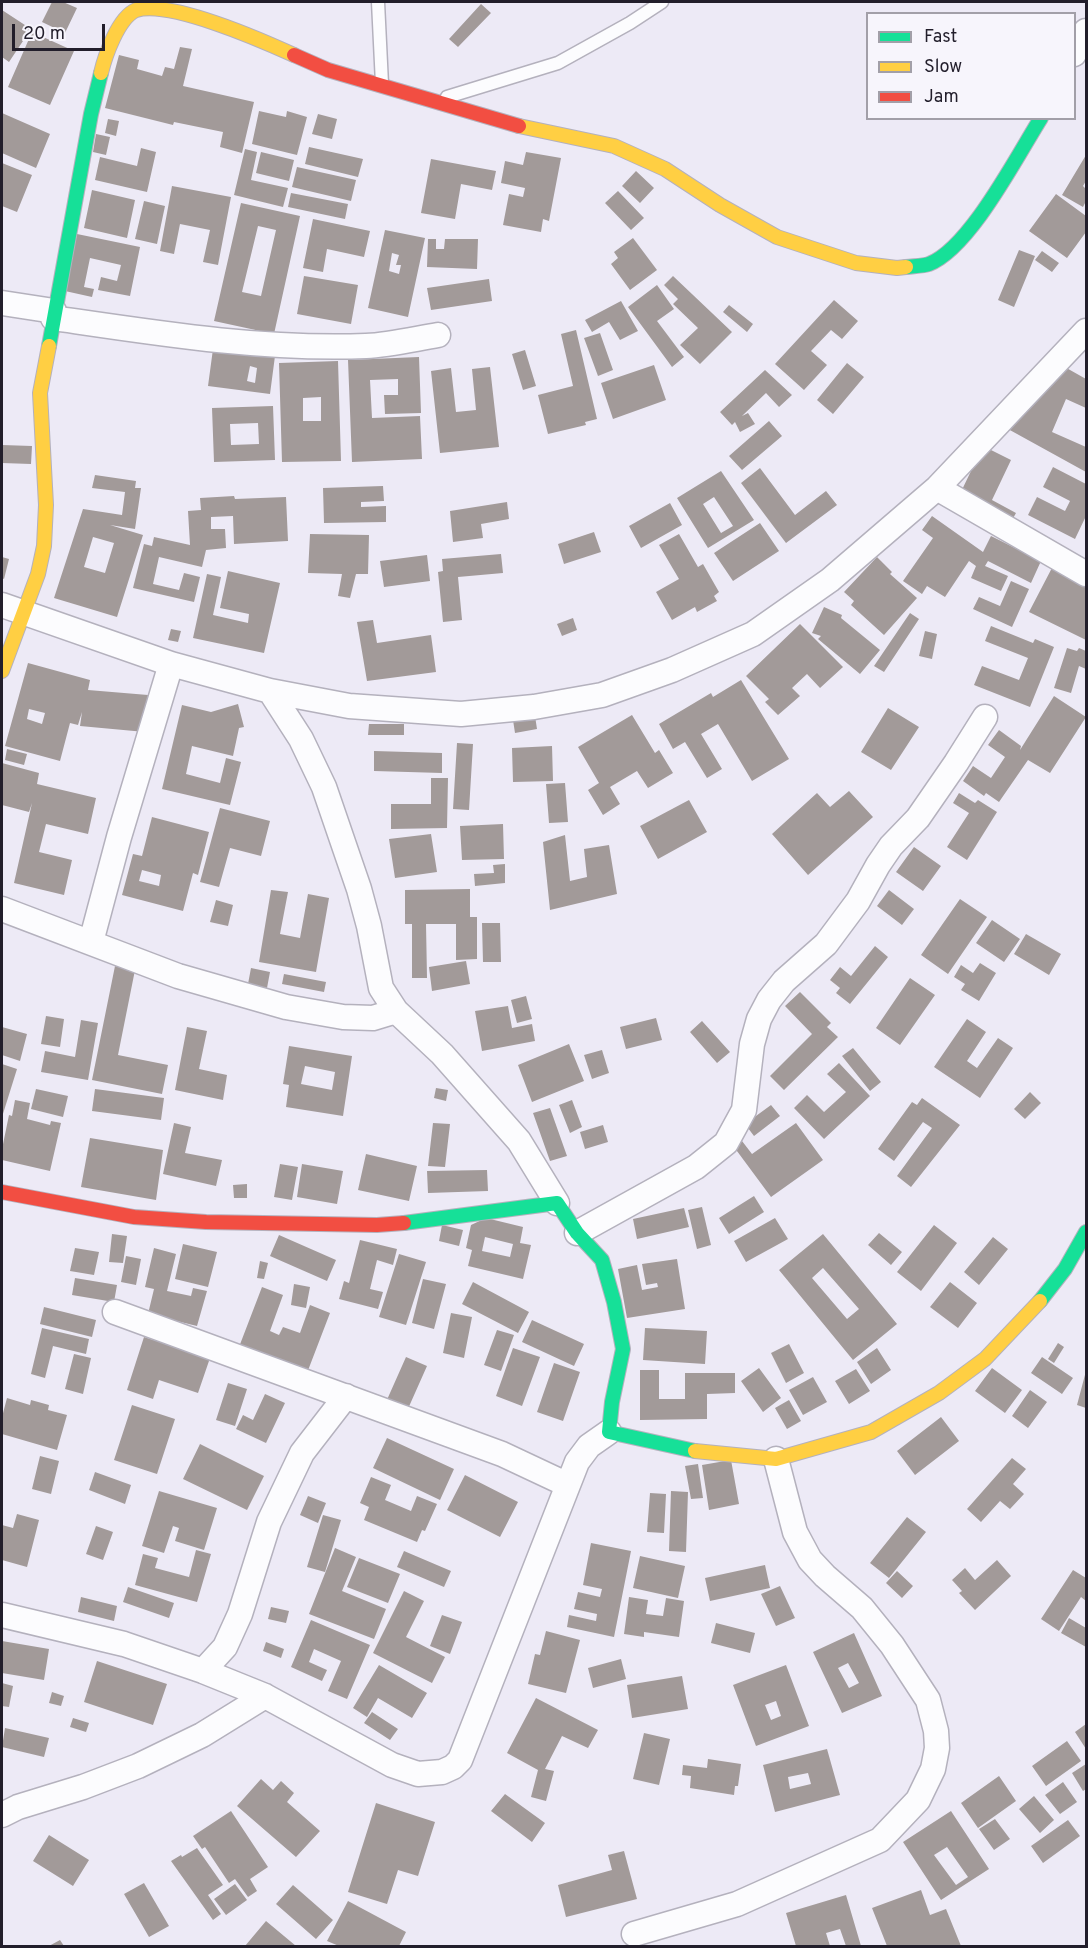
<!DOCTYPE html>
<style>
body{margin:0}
#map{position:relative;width:1088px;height:1948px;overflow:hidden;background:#edeaf6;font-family:Overpass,sans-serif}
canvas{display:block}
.frame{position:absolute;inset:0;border:3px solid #221e2b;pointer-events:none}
.legend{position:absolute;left:866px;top:12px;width:210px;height:108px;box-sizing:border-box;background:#f7f5fc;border:2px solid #a29fa8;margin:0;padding:8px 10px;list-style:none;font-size:18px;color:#221e2b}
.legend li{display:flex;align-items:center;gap:12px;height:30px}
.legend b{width:30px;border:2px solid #a29fa8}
.scale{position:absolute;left:12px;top:24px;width:93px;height:27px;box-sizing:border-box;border:3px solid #221e2b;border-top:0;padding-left:8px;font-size:18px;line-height:21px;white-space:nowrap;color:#221e2b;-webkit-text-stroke:4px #f7f5fc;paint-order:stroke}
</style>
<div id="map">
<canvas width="1088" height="1948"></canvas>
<div class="frame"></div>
<ul class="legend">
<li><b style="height:8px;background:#16e098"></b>Fast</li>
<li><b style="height:8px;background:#ffcf43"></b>Slow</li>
<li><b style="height:8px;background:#f24e42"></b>Jam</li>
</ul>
<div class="scale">20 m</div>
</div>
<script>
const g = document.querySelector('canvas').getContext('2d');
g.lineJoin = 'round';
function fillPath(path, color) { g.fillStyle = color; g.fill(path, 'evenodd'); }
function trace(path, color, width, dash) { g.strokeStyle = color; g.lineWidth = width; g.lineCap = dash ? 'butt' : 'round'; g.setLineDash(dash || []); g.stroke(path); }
fillPath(new Path2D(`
 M52 2H63L77 8 65 33 42 22Z
 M481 4 491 13 458 47 449 39Z
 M2 10 31 29 9 62 2 57Z
 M32 32 74 51 50 105 8 87Z
 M180 47 192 49 183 86 254 102 242 153 220 147 223 132 174 122 173 125 105 108 119 55 139 60 137 69 162 76 165 67 174 69Z
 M259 111 286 117 287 111 307 117 297 155 252 144Z
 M2 113 50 134 36 168 2 153Z
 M318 114 337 119 332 139 312 134Z
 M108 119 119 121 116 136 105 133Z
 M96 134 110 137 106 155 93 152Z
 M309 147 363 159 358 177 305 164Z
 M141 148 156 152 147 192 95 180 100 157 137 166Z
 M245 149 257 152 251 180 288 188 283 207 234 195Z
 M261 152 294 160 289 181 256 173Z
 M526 152 561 158 549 221 543 219 541 232 503 225 509 194 523 197 525 188 501 183 505 161 523 165Z
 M1086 155V181L1083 186 1086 189V201L1083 207 1062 195Z
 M431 159 496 171 492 190 461 184 455 219 421 213Z
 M2 163 32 175 17 212 2 206Z
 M297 167 356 180 351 201 292 187Z
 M636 171 654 188 640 203 622 186Z
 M172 186 231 197 218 265 203 262 210 230 180 224 174 254 160 251Z
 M92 190 135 200 127 238 84 228Z
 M618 191 644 218 631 230 605 203Z
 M291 193 348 204 345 219 288 207Z
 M1056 194 1086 216V232L1067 258 1029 231Z
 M144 201 165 206 157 244 135 239Z
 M241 203 300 216 274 334 214 321ZM258 226 276 230 261 296 242 292Z
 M313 219 370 231 364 257 327 249 323 272 303 268Z
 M385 230 425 238 408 317 368 308ZM392 253 399 255 396 265H401L399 274 389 271Z
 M77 234 140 247 130 296 98 290 101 277 117 281 121 265 90 258 84 287 94 289 92 297 65 291Z
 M633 238 657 270 630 290 611 264 618 258 614 252Z
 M428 239H436V249H444L445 239H478L477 269 427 267Z
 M1019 250 1035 256 1014 307 998 300Z
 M1042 251 1059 263 1052 272 1035 260Z
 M304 276 358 285 351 324 297 314Z
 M673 276 732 332 700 364 680 345 698 328 673 304 678 299 664 285Z
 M489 279 492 301 431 310 427 288Z
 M657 285 674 309 657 321 684 357 672 367 628 307Z
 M834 300 858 321 842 339 831 330 811 351 827 365 804 390 775 364Z
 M621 301 638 331 620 340 609 322 592 332 585 320Z
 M729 305 753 324 747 332 723 312Z
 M576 330 597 419 585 422 586 425 548 434 538 395 573 386 561 334Z
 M600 333 613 370 598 376 584 338Z
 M213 349 275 356 270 394 208 386ZM250 366 257 368 255 383 247 381Z
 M525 350 536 386 523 390 512 354Z
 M419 357 421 413 385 414 384 395H398V379L370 380 372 418 420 416 422 459 352 462 348 360Z
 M1047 357 1086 379V408L1066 399 1052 432 1086 447V472L1008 429Z
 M338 361 341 461 282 462 279 363ZM321 397V421H303V398Z
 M847 363 864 377 833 414 817 400Z
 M654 365 666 400 613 419 601 383Z
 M490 367 499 447 440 453 431 371 451 368 456 412 476 410 472 369Z
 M765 370 792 395 779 407 766 393 742 416 748 413 755 424 740 432 735 422 732 425 720 412Z
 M273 406 275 460 214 462 212 408ZM258 423 259 444 231 445 230 424Z
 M769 421 782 436 742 470 729 456Z
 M2 445 32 446 31 464 2 463Z
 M983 446 1011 460 992 500 1016 513 1011 522 959 496Z
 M1053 467 1086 484V516L1075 539 1028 515 1037 497 1065 511 1070 501 1043 487Z
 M760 468 795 515 826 491 837 505 786 543 741 483Z
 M721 471 754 520 708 548 677 498ZM714 497 733 526 721 533 703 504Z
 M95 475 136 481 135 488H141L135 529 110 525 143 535 117 617 54 598 83 509 122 515 125 492 92 488ZM93 537 114 543 105 573 84 567Z
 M383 486 384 501 361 502V507L386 506V522L324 523 323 488Z
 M234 496 235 499 286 497 288 541 234 544 233 516 211 517V529H225L226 548 206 550 202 567 159 557 153 584 179 590 184 573 200 577 194 602 133 588 144 544 152 546 154 537 190 545 188 511 201 510 200 498Z
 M507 502 509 519 481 524 483 538 453 542 450 511Z
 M670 503 682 525 641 548 629 526Z
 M932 516 983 552 991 536 1041 561 1031 583 988 561 985 566 1008 576 1001 591 971 578 976 566 969 561 945 597 927 586 922 594 903 581 933 538 922 530Z
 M760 523 779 551 733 581 714 553Z
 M594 532 601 552 564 564 558 544Z
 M310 534 369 535 368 574H356L350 598 338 596 342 574 308 573Z
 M679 534 698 567 703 564 719 592 714 596 717 601 697 612 695 607 672 620 656 592 679 579 659 545Z
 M501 554 503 573 458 577 462 620 443 622 438 572 443 571 442 559Z
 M427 555 430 581 384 587 380 561Z
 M2 557 9 559 4 579 2 578Z
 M877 557 892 572 890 574 917 598 884 635 851 605 854 601 844 592Z
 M1054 564 1086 581V640L1029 612Z
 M228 571 280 583 264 653 193 638 207 574 221 577 213 615 248 623 249 614 220 608Z
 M1011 581 1029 589 1012 627 973 609 979 597 1000 606Z
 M824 607 842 615 841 618 880 650 860 674 818 639 821 636 812 633Z
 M910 613 919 619 884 672 874 666Z
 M573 618 577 630 562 636 557 624Z
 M373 620 377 643 431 635 436 672 367 681 357 622Z
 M800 624 843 667 820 688 807 674 792 688 800 696 778 715 765 702 769 699 746 676Z
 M991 626 1033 643 1035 639 1054 647 1030 707 974 685 982 666 1019 680 1028 658 985 641Z
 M171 629 181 631 178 642 168 640Z
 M925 631 937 634 932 659 919 656Z
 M1067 648 1077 651 1079 648 1086 651V669L1079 666 1071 693 1054 688Z
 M28 663 90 680 88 690 148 695 145 732 80 726 82 712 78 725 70 723 60 761 5 746ZM29 709 45 713 42 724 27 719Z
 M741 680 789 759 752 781 718 724 701 734 722 769 707 778 685 742 673 749 659 724 711 693 713 697Z
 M1054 696 1086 717 1050 773 1028 760 999 802 986 793 984 796 963 781 973 766 991 778 1005 757 988 745 999 730 1021 746 1020 750Z
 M238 704 244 727 239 728 233 756 192 746 186 774 220 783 226 758 241 762 230 805 162 789 182 705 211 712Z
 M888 708 919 727 891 770 861 752Z
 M632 715 655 753 659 750 673 773 648 788 637 771 610 787 620 804 603 815 588 790 599 783 578 747Z
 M535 716 537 729 515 733 513 720Z
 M369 724H404V735H368Z
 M457 743 473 744 469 810 453 809Z
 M552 746 553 781 513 782 512 748Z
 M7 749 27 754 24 765 5 760Z
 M374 751 442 753V773L374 771Z
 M2 763 39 773 37 784 96 798 88 834 46 824 39 852 72 860 64 895 14 883 32 803 29 812 2 805Z
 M431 778H448L447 828 391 829V804H431Z
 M565 783 568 822 549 823 546 784Z
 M849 791 873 817 808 875 772 834 817 793 830 807Z
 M959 793 975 803 978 800 997 812 967 860 947 847 969 813 953 803Z
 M689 800 707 832 658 859 640 826Z
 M220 808 270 821 261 856 230 848 219 887 200 882Z
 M152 817 209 832 198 875 193 873 183 911 122 895 133 854 142 856ZM142 870 161 875 159 886 139 881Z
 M503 824 504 859 462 860 460 826Z
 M431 834 437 872 395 878 389 839Z
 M565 835 570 881 587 877 584 849 609 845 617 894 550 910 543 842Z
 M914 847 941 866 923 891 896 872Z
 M505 864V883L475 886 474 874 494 873 493 865Z
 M470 889V917H477V959L456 960V924H426L427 978H412V924H405V890Z
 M271 890 288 892 280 934 300 938 308 894 329 898 316 972 259 962Z
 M889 890 914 909 902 925 877 906Z
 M960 899 987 917 948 974 921 955Z
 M216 900 233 905 228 926 210 922Z
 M992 920 1020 939 1004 962 976 943Z
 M482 923H500L501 962H483Z
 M1026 934 1061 954 1049 975 1014 954Z
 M875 946 888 957 850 1004 836 993 840 988 830 980 840 967 851 976Z
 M466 961 470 984 432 991 429 967Z
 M980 963 996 973 979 1001 961 990 965 984 954 977 961 965 973 973Z
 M115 966 135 970 118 1055 168 1065 162 1094 92 1080Z
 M251 968 270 972 267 988 248 984Z
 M284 974 326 982 324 992 282 984Z
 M910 978 935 995 900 1045 876 1028Z
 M800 992 831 1023 827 1027 838 1037 784 1090 770 1076 812 1034 785 1006Z
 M526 996 532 1019 517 1023 511 1000Z
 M508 1006 512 1028 532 1024 535 1041 482 1051 475 1011Z
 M46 1016 64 1019 60 1047 41 1044Z
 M656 1018 662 1040 626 1049 620 1027Z
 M967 1019 986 1032 967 1061 977 1068 998 1038 1013 1048 980 1098 934 1067Z
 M81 1020 98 1023 88 1080 41 1072 45 1051 75 1057Z
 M702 1021 730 1052 717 1063 690 1032Z
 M2 1027 27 1034 20 1061 2 1055Z
 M187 1027 207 1031 199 1069 227 1075 223 1100 175 1090Z
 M569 1044 584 1081 532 1102 518 1065Z
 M289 1046 352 1056 343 1116 286 1107 289 1085 283 1084ZM305 1066 335 1072 332 1090 301 1084Z
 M853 1048 881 1082 870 1091 842 1056Z
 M602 1050 609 1073 592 1079 584 1055Z
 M839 1063 870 1096 824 1139 794 1108 807 1095 824 1112 846 1092 827 1074Z
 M2 1064 17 1069 2 1117Z
 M436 1088 448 1090 446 1101 434 1098Z
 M36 1089 68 1096 63 1117 31 1109Z
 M95 1089 164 1098 161 1120 92 1111Z
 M1030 1092 1041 1103 1025 1119 1014 1109Z
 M922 1098 960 1125 911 1187 897 1176 932 1128 923 1122 894 1161 878 1149 912 1102 917 1105Z
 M15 1100 30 1103 27 1119 50 1125 51 1121 61 1123 50 1171 2 1160V1149L9 1115 12 1116Z
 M572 1100 582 1127 570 1133 559 1105Z
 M771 1105 780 1116 754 1136 745 1124Z
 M550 1108 567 1156 550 1161 533 1113Z
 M174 1123 191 1127 185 1153 222 1160 216 1186 163 1174Z
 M433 1123 450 1124 445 1167 428 1166Z
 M796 1123 823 1160 771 1197 734 1147 742 1141 752 1154Z
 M603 1125 608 1142 585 1149 580 1132Z
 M90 1138 163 1150 156 1200 81 1187Z
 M366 1154 417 1166 409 1201 358 1190Z
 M280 1164 298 1167 292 1200 274 1197Z
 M302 1164 343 1171 337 1204 297 1197Z
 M487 1170 488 1191 428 1193 427 1171Z
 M247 1184V1198H234L233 1185Z
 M754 1196 764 1212 729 1234 719 1218Z
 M702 1207 711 1245 697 1249 688 1210Z
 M684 1208 689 1227 637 1239 633 1219Z
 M486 1218 523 1227 520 1243 531 1245 523 1279 468 1266 472 1250 466 1248 471 1225ZM485 1237 513 1244 510 1257 482 1251Z
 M775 1218 788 1239 746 1262 734 1241Z
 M442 1225 463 1230 459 1246 439 1241Z
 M934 1225 957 1243 921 1291 897 1272Z
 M879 1233 902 1252 891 1265 868 1245Z
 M112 1234 127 1236 123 1263 109 1262Z
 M823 1234 897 1324 853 1360 779 1270ZM823 1268 859 1309 847 1319 812 1278Z
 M279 1235 336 1260 327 1281 270 1256Z
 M993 1237 1008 1249 979 1285 964 1272Z
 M360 1240 397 1249 393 1265 377 1260 370 1289 383 1292 378 1309 339 1299 344 1281 349 1283Z
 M183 1244 217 1252 208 1287 175 1279Z
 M75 1248 99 1252 94 1275 70 1271Z
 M154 1248 176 1254 167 1291 191 1296 193 1288 207 1291 197 1326 148 1314 154 1289 145 1287Z
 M399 1254 426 1262 406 1325 379 1317Z
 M126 1256 141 1259 136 1285 121 1282Z
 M677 1259 685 1309 627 1318 618 1269 637 1265 642 1290 658 1287 657 1283 646 1285 642 1264Z
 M260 1261 268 1263 264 1279 257 1278Z
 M75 1278 117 1285 114 1302 72 1295Z
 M423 1279 446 1284 434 1329 412 1323Z
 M473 1282 529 1312 518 1333 462 1304Z
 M950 1282 977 1303 958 1328 930 1307Z
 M294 1284 310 1287 306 1308 291 1305Z
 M262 1287 283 1295 270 1331 279 1335 283 1327 300 1333 310 1305 330 1313 307 1373 239 1347Z
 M44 1307 96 1320 92 1337 40 1324Z
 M451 1313 472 1317 464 1358 443 1353Z
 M532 1320 584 1344 574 1366 522 1342Z
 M42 1328 89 1339 86 1354 53 1346 45 1378 31 1374Z
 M645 1328 707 1331 705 1364 643 1360Z
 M497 1330 514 1335 501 1371 484 1365Z
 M144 1337 210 1358 198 1393 159 1380 153 1399 127 1390Z
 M1058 1343 1064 1347 1054 1363 1048 1359Z
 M789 1344 804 1373 786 1383 771 1353Z
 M513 1348 540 1357 522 1406 496 1396Z
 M877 1348 891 1370 871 1384 857 1362Z
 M74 1354 91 1358 83 1394 65 1389Z
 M406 1357 427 1366 407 1411 386 1402Z
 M1042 1357 1073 1378 1062 1394 1031 1373Z
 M554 1363 580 1372 563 1421 537 1412Z
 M759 1368 781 1398 763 1412 741 1381Z
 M992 1368 1022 1390 1005 1413 975 1391Z
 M856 1369 870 1391 849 1404 835 1381Z
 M640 1370H659V1399H685V1373H735V1393L707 1394V1419L640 1420Z
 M1086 1371V1408L1077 1405Z
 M813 1377 827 1402 803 1415 789 1390Z
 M228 1383 247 1389 235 1426 216 1420Z
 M1030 1390 1047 1402 1028 1428 1012 1416Z
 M265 1394 285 1403 266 1443 236 1429 243 1415 253 1420Z
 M7 1398 30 1405 31 1400 49 1405 48 1410 67 1415 57 1450 2 1434V1417Z
 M789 1400 801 1421 787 1429 775 1408Z
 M132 1405 175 1419 157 1474 114 1460Z
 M941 1417 959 1441 915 1475 897 1451Z
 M387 1438 454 1469 440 1500 373 1468Z
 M200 1444 264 1476 247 1510 183 1479Z
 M40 1456 59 1461 51 1494 32 1489Z
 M1012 1458 1026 1469 1013 1484 1024 1494 1010 1509 1000 1501 981 1522 967 1509Z
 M731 1460 739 1504 709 1510 702 1465Z
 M698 1464 703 1498 691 1499 685 1466Z
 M95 1472 131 1485 125 1504 89 1490Z
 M465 1475 518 1502 500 1537 447 1510Z
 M371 1477 391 1485 385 1500 411 1511 417 1496 437 1504 425 1531 422 1530 417 1542 364 1520 369 1507 360 1503Z
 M159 1491 217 1508 204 1550 175 1541 179 1528 173 1526 164 1553 142 1546Z
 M671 1491 688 1492 686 1552 669 1551Z
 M650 1493 666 1494 664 1533 647 1532Z
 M308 1496 326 1503 318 1523 300 1515Z
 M17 1514 39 1520 27 1567 2 1560V1525L13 1528Z
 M323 1515 341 1520 325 1572 307 1567Z
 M907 1517 926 1532 889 1578 870 1563Z
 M96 1526 113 1532 103 1560 86 1554Z
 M591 1543 631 1551 614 1637 567 1627 569 1615 596 1621 597 1614 574 1609 578 1592 600 1597 602 1589 583 1585Z
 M335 1548 356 1557 342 1591 386 1609 374 1639 309 1614Z
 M196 1550 211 1554 197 1602 135 1585 143 1554 158 1558 155 1568 189 1577Z
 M404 1551 451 1571 444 1587 397 1567Z
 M640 1556 685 1566 678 1598 633 1588Z
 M359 1558 400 1574 388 1603 347 1587Z
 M997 1560 1011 1576 975 1610 959 1593 962 1591 952 1580 965 1568 975 1580Z
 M765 1565 770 1588 710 1601 705 1578Z
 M1073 1570 1086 1578V1601L1081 1597 1059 1631 1041 1619Z
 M897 1571 913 1586 902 1598 886 1583Z
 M780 1586 795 1618 776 1626 761 1594Z
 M128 1587 174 1603 169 1618 123 1602Z
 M404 1591 424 1601 406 1637 445 1657 432 1683 373 1653Z
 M81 1597 117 1606 114 1621 78 1612Z
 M629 1597 648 1600 646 1614 663 1616 666 1598 684 1601 679 1637 644 1632V1637L624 1634Z
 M271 1607 289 1611 286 1623 268 1619Z
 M442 1615 462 1622 450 1654 430 1646Z
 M1069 1618 1086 1628V1647L1061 1633Z
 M311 1620 370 1645 347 1699 328 1691 341 1661 314 1649 309 1662 327 1670 322 1681 291 1667Z
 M716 1623 755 1633 750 1653 711 1643Z
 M546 1631 580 1640 566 1693 528 1684 535 1654 540 1655Z
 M854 1633 882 1696 842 1713 813 1652ZM848 1663 859 1683 849 1688 838 1668Z
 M2 1641 49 1649 44 1680 2 1673Z
 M266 1642 284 1649 281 1658 263 1651Z
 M621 1659 626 1679 593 1688 588 1668Z
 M97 1661 167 1684 153 1725 84 1702Z
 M379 1665 427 1693 412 1718 378 1698 367 1717 353 1708Z
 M786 1665 809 1726 756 1746 733 1685ZM776 1701 781 1716 771 1720 765 1705Z
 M682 1676 688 1709 632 1718 627 1685Z
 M2 1683 13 1686 9 1707 2 1706Z
 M52 1692 64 1696 61 1706 49 1703Z
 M536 1698 598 1730 588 1748 562 1736 545 1769 554 1771 546 1801 531 1797 538 1770 507 1753Z
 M372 1712 398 1729 390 1740 364 1723Z
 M73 1718 89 1723 86 1732 70 1727Z
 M1086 1724V1749L1075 1732Z
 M5 1728 49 1738 44 1757 2 1747Z
 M644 1733 670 1739 659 1785 633 1779Z
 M1067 1741 1081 1761 1046 1786 1032 1766Z
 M827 1749 840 1795 775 1812 763 1765ZM808 1773 811 1784 790 1789 788 1777Z
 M708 1759 741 1764 738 1786H735L734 1795 690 1788 691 1776 682 1775 683 1765 707 1768Z
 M1086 1764V1789L1083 1791 1072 1773Z
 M999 1776 1016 1801 978 1828 961 1803Z
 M261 1779 273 1790 281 1781 294 1793 287 1802 320 1831 296 1857 237 1806Z
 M1063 1782 1077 1802 1060 1814 1045 1795Z
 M505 1794 545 1823 532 1842 491 1811Z
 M1034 1796 1054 1820 1040 1833 1019 1809Z
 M376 1803 435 1822 418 1876 398 1870 387 1904 348 1892Z
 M231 1811 268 1867 250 1879 257 1891 248 1897 235 1879 229 1883 205 1847 202 1849 193 1836Z
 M951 1811 989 1869 941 1900 903 1842ZM947 1847 968 1877 956 1885 934 1855Z
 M995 1819 1010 1839 994 1850 979 1829Z
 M1068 1820 1080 1836 1043 1863 1031 1846Z
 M49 1835 89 1860 73 1886 33 1861Z
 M197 1848 223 1885 208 1895 221 1914 213 1920 171 1861 181 1855 182 1857Z
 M624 1851 637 1899 566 1917 558 1885 612 1870 608 1855Z
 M144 1883 169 1926 149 1937 124 1894Z
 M235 1884 247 1900 226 1915 214 1899Z
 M293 1885 333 1920 316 1939 276 1904Z
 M921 1890 930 1915 946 1909 961 1946H887L872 1908Z
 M846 1895 861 1946H846L840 1929 826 1933 830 1946H796L786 1913Z
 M348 1901 406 1932 399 1946H339L327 1941Z
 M266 1921 296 1946H245Z
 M60 1940 64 1946H49Z`), '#a29a99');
const lane = new Path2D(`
 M378 2 382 84
 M447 97 558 63 630 23 662 2`);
const street = new Path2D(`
 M1074 54 1086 31
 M2 303 54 311
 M53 318C156 333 261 350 366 346 389 345 414 339 438 335
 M937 488 1086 574
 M2 605 171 664 270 691 349 706 461 714 534 707 602 695 672 670 753 634 830 580 937 488 1086 331
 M270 691 301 739 324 787 359 889 369 926 381 988 396 1011 442 1054 519 1141 557 1203
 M2 909 178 976 286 1007 343 1017 373 1018 396 1011
 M91 942 119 837 171 664
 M577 1233 696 1167 726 1143 744 1110 752 1044 759 1019 769 1000 784 981 826 944 858 901 878 865 891 846 918 818 956 763 985 717
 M115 1312 502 1454 568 1485
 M2 1615 124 1644 203 1671 265 1696 392 1765 418 1774 442 1772 453 1767 460 1760 577 1462 589 1446 609 1432
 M203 1671 225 1647 240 1614 269 1522 302 1453 346 1396
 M2 1815 18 1807 83 1787 138 1766 202 1735 265 1696
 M634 1934 737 1904 880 1840 918 1800 933 1769 937 1748 936 1731 928 1700 892 1645 862 1608 825 1576 810 1560 795 1532 776 1459`);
const fast = new Path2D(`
 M906 267C913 266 923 266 929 264 970 248 1017 156 1041 118
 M49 346 91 114 101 73
 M404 1223 557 1203 577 1233 602 1260 614 1302 623 1349 612 1402 609 1432 695 1451
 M1040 1301 1065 1269 1086 1232`);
const slow = new Path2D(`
 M101 73C105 56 118 18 136 10 170 0 261 40 294 55
 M519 126 614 146 665 169 720 205 777 237 856 263 897 268 906 267
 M2 671 38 574 44 546 46 505 40 393 49 346
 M695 1451 776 1459 871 1432 939 1393 985 1359 1040 1301`);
const jam = new Path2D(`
 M294 55 328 70 519 126
 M2 1192 134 1217 206 1222 377 1225 404 1223`);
trace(lane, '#b4b1bd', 15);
trace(street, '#b4b1bd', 27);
trace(fast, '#b4b1bd', 16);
trace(slow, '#b4b1bd', 16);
trace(jam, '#b4b1bd', 16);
trace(lane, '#fcfcfe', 12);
trace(street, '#fcfcfe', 24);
trace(fast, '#16e098', 14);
trace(slow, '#ffcf43', 14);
trace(jam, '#f24e42', 14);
</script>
